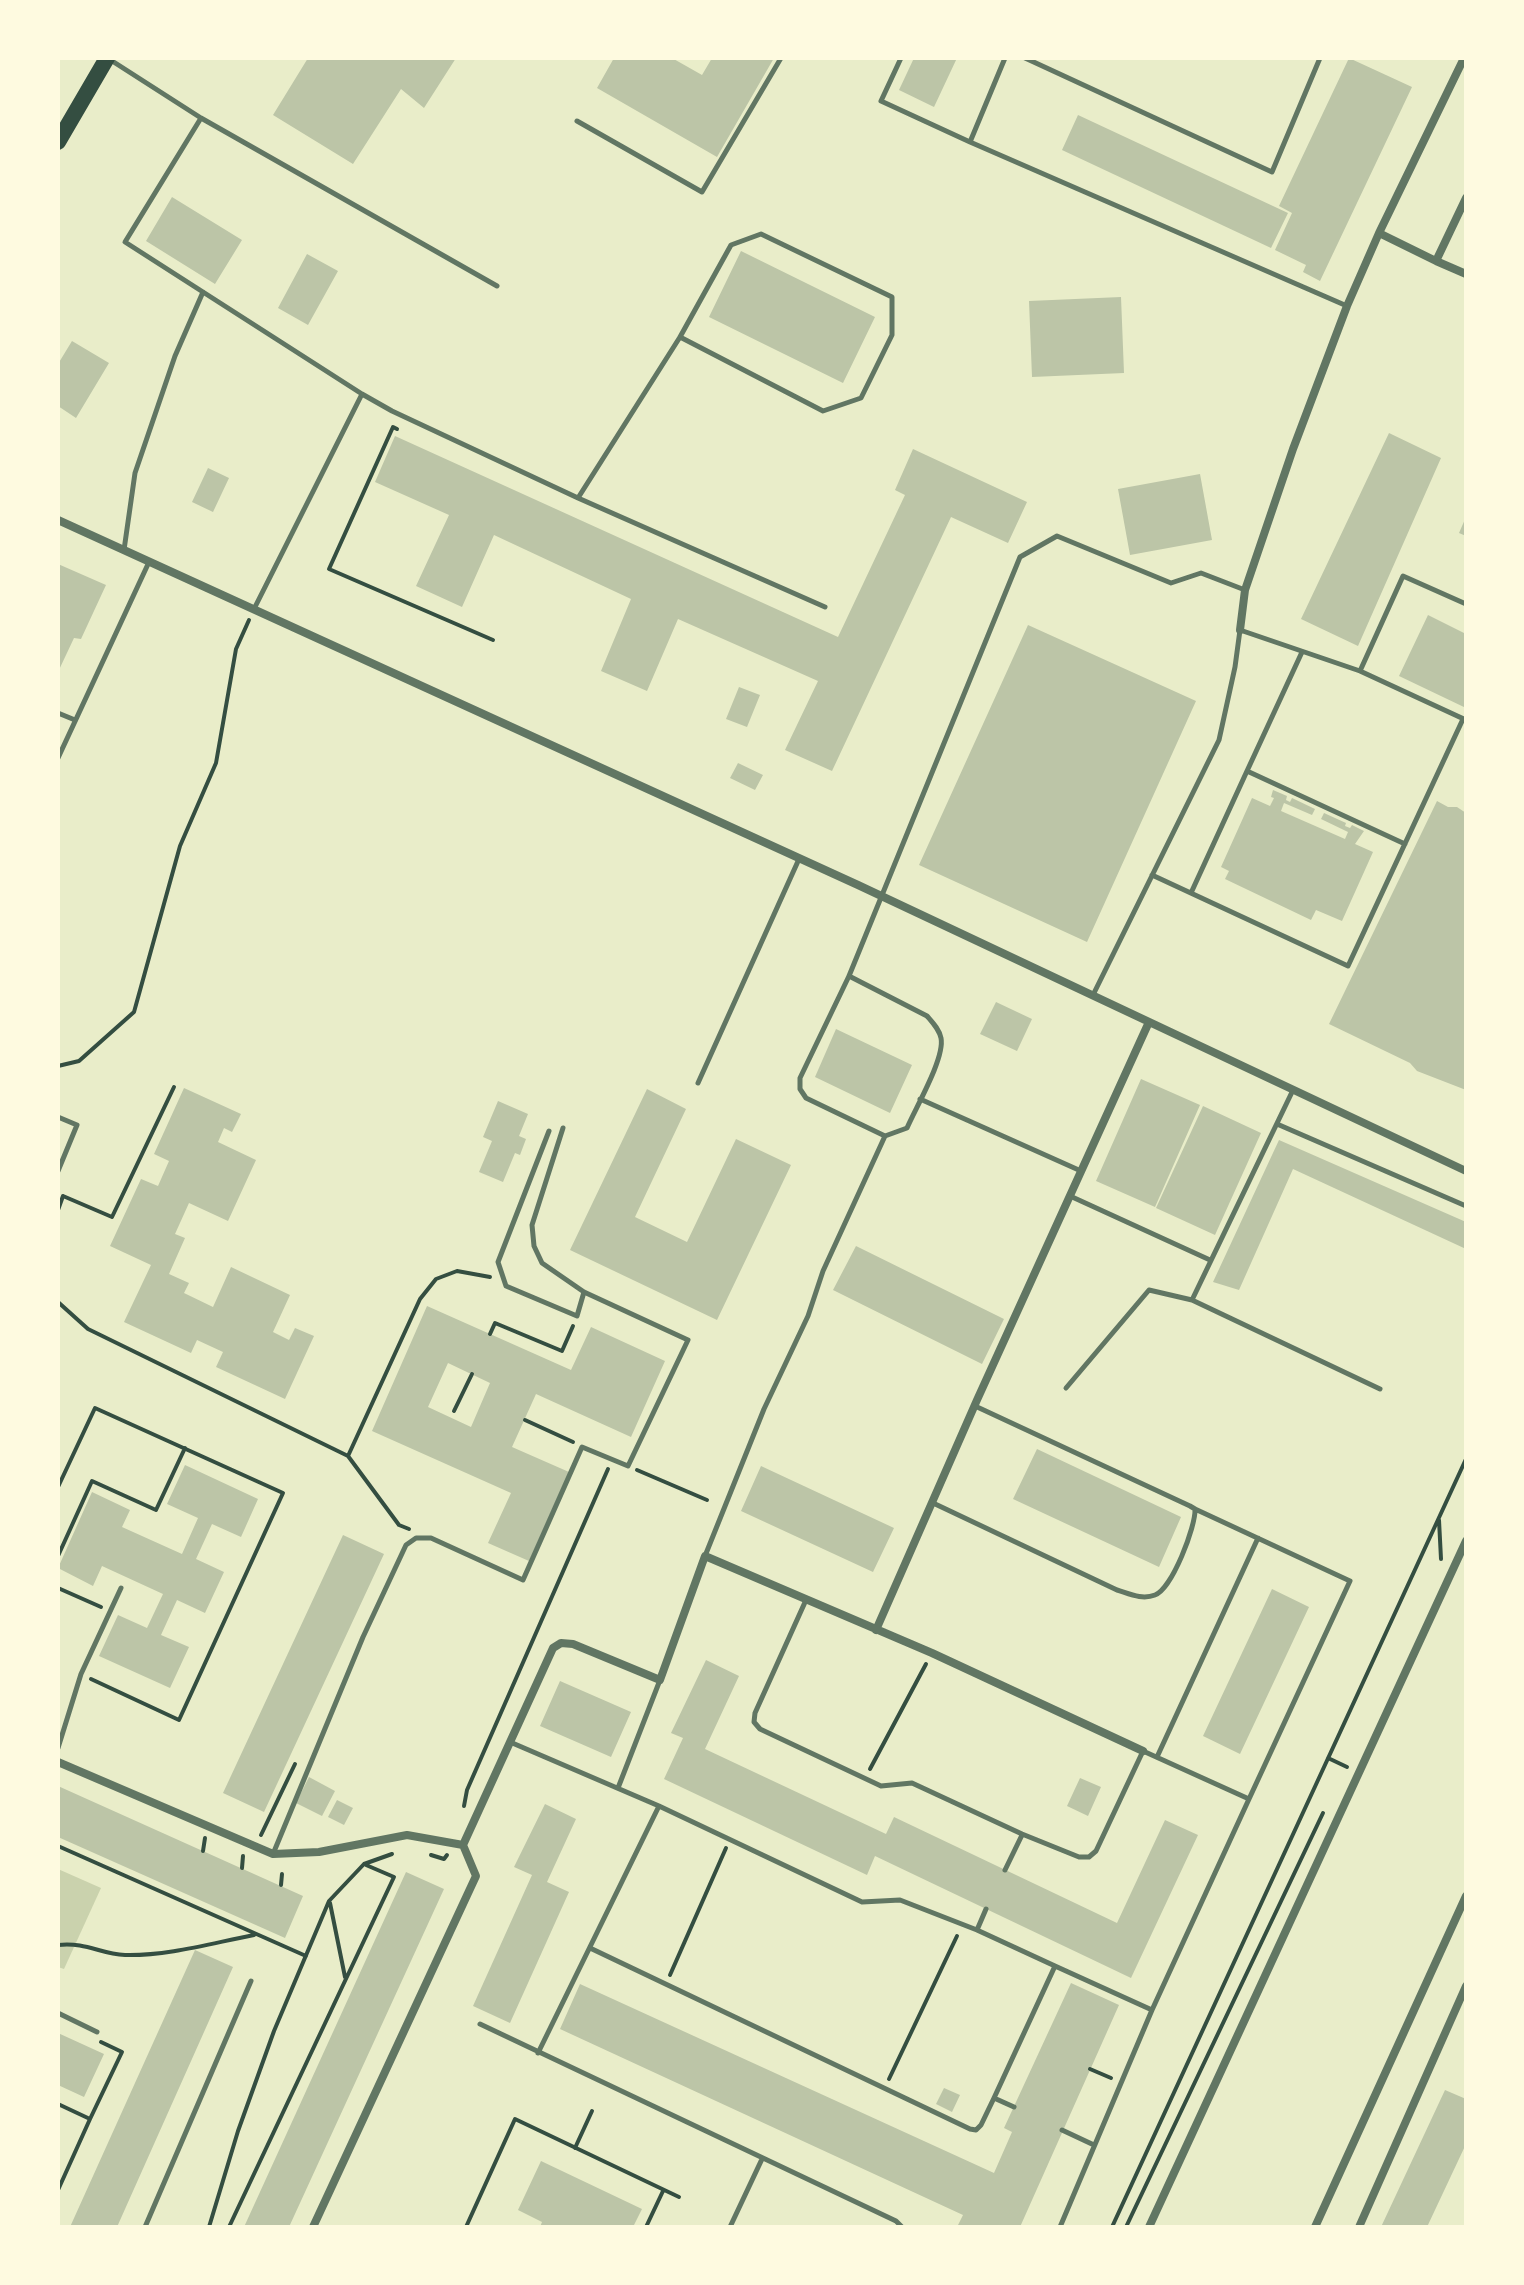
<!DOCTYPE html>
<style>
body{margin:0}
#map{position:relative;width:1524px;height:2285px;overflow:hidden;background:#e9edc9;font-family:"PT Sans",sans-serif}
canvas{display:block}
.frame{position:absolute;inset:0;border:60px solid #fefae0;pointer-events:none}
</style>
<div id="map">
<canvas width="1524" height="2285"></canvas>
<div class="frame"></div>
</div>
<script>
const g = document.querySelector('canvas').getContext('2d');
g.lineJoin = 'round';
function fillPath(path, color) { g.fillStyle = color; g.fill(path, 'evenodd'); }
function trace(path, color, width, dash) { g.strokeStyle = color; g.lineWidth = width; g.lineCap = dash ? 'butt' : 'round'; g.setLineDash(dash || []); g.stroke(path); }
fillPath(new Path2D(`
 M58 1869 101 1888 64 1969 58 1967Z`), '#cad2ad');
fillPath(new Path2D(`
 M308 58H456L424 108 401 89 353 164 273 115Z
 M614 58H672L702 75 712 58H774L717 157 597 88Z
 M914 58H957L934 107 899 90Z
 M1349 58 1412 87 1320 281 1303 272 1306 265 1275 250 1292 213 1279 206Z
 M1078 115 1288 213 1271 248 1062 150Z
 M172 197 242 240 215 284 146 241Z
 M741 251 875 317 843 383 709 317Z
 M307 254 338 271 308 325 278 308Z
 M1121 297 1124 373 1032 377 1029 301Z
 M72 341 109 363 76 418 58 406V364Z
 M1389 433 1441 458 1358 646 1301 619Z
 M395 436 838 637 905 495 895 490 913 449 1027 502 1008 543 951 517 832 771 785 750 818 681 678 619 647 691 601 671 631 599 494 535 462 607 416 586 449 515 375 482Z
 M208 468 229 478 213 512 192 502Z
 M1200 474 1212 540 1130 555 1118 489Z
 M1466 517V536L1459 533Z
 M58 564 106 585 81 639 74 638 58 672Z
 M1428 615 1466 634V708L1399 676Z
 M1028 625 1196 701 1087 942 919 865Z
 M739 687 760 695 747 727 726 719Z
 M738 763 763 775 755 790 730 778Z
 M1273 790 1287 796 1286 800 1290 802 1292 798 1315 809 1312 815 1284 803 1281 811 1345 839 1348 832 1321 819 1324 813 1346 823 1345 826 1350 828 1352 825 1364 831 1355 844 1373 852 1342 921 1316 910 1311 920 1225 879 1229 871 1221 867 1252 798 1270 806 1274 798 1271 797Z
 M1437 801 1448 807H1457L1466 813V1090L1417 1071 1410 1063 1329 1024Z
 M996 1002 1032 1019 1017 1051 980 1034Z
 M836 1029 912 1065 890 1113 815 1077Z
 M1141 1079 1200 1105 1155 1207 1096 1181Z
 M184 1088 241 1114 232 1132 224 1128 218 1142 256 1160 228 1221 189 1203 175 1234 185 1238 169 1274 189 1283 184 1293 213 1307 231 1267 290 1295 273 1332 289 1340 295 1328 314 1336 285 1399 216 1367 223 1352 197 1340 191 1353 124 1322 151 1265 110 1246 141 1179 158 1186 169 1161 154 1154Z
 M647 1089 686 1109 635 1217 687 1242 736 1139 791 1165 717 1320 570 1250Z
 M498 1101 528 1114 519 1136 526 1139 520 1155 515 1153 503 1182 479 1172 492 1141 483 1137Z
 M1203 1106 1261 1133 1215 1235 1156 1208Z
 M1279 1140 1466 1222V1249L1293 1169 1239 1290 1213 1282Z
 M856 1246 1004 1319 982 1364 833 1290Z
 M427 1306 571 1370 591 1327 665 1361 631 1437 536 1394 512 1447 569 1472 529 1561 488 1543 511 1493 372 1431ZM448 1363 490 1383 471 1427 428 1407Z
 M1037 1449 1181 1517 1159 1567 1013 1499Z
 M185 1465 258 1499 241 1537 212 1524 196 1559 224 1572 205 1613 177 1600 161 1635 189 1647 170 1688 99 1656 118 1615 147 1628 163 1594 102 1566 93 1586 58 1568 92 1492 130 1510 122 1527 182 1554 198 1518 167 1504Z
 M761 1466 894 1528 873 1572 741 1511Z
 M343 1535 384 1554 264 1812 223 1793Z
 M1272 1589 1309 1607 1240 1754 1203 1736Z
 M706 1660 739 1676 705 1749 886 1834 894 1817 1117 1923 1165 1820 1198 1835 1131 1978 875 1856 867 1875 664 1779 683 1738 671 1733Z
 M560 1681 631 1712 611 1757 540 1726Z
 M309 1777 335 1791 322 1816 296 1803Z
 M1080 1778 1101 1787 1088 1816 1067 1806Z
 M58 1786 303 1896 285 1938 58 1837Z
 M337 1800 353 1808 344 1825 328 1817Z
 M545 1804 576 1819 547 1882 569 1892 510 2023 473 2006 532 1875 514 1867Z
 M406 1872 444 1889 289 2227H244Z
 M195 1950 233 1967 117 2227H70Z
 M1071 1983 1119 2005 1020 2227H957L963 2215 560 2029 580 1984 994 2173 1012 2132 1004 2128Z
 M58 2033 104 2054 84 2097 58 2085Z
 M944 2088 960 2095 952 2112 936 2104Z
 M1445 2090 1466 2099V2144L1427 2227H1381Z
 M541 2161 642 2209 633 2227H540L542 2222 518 2210Z`), '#bcc5a7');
trace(new Path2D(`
 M397 429 393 427 329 569 493 640
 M58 1066 79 1061 134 1012 180 846 216 763 236 649 249 620
 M58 1210 63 1196 112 1217 174 1087
 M58 1302 88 1329 348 1456 399 1525 409 1529
 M490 1334 495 1323 562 1351 573 1326
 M454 1411 472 1374
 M525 1420 573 1442
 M348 1456 420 1299 436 1279 457 1271 490 1277
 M637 1470 707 1500
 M58 1487 95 1408 283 1493 179 1720 91 1679
 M1439 1520 1441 1559
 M58 1556 92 1481 156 1510 185 1448
 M58 1588 101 1607
 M1328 1758 1347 1767
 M870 1769 926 1664
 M464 1806 467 1790 608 1469
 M261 1835 295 1764
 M58 1846 306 1956
 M203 1851 205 1838
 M431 1855 444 1859 447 1855
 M242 1868 243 1856
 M281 1885 282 1874
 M330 1903 345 1977
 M58 1945C87 1942 100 1954 125 1955 168 1956 212 1943 254 1935
 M670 1975 726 1848
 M1090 2069 1111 2078
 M889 2079 957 1936
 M58 2104 90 2119 58 2190
 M90 2119 122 2052 101 2042
 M575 2148 592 2111
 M209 2227 238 2131 274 2031 329 1901 364 1864 392 1854
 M229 2227 394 1877 366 1865
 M466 2227 515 2119 679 2197
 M646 2227 663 2191
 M1112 2227 1466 1459
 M1126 2227 1323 1813`), '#344e41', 4);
trace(new Path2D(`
 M901 58 881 101 970 142 1005 58
 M1025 58 1272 172 1320 58
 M109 59 201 118 497 286
 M201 118 125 242 362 394
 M577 121 702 192 781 58
 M970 142 1347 306
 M578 498 680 337 731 245 761 234 892 297V335L861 398 823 411 680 337
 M124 550 135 473 175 356 203 292
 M254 609 362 394 392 411 578 498 825 607
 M1360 671 1466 720
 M58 713 75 720
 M58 758 149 562
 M1247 771 1302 652
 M1152 875 1348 966 1463 719
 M1191 893 1247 771 1405 844
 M849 976 927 1016C933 1023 939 1029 941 1038 945 1058 916 1107 907 1128L885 1136
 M1093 995 1219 740 1235 667 1240 630 1360 671 1403 576 1466 604
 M698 1083 799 859
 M920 1099 1081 1171
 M58 1117 77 1125 58 1171
 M1277 1124 1466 1206
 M549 1131 498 1262 506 1286 577 1316 584 1292
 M1070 1196 1210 1260
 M1192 1300 1293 1090
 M1066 1388 1149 1290 1192 1300 1380 1389
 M933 1503 1117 1590C1130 1594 1142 1600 1155 1595 1172 1589 1196 1526 1195 1509L1190 1506 975 1406
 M1195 1509 1350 1581 1249 1799
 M705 1556 764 1409 808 1316 823 1271 885 1136 806 1098 800 1089V1078L849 976 1020 557 1057 536 1171 583 1201 573 1245 590
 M806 1600 755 1713 754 1722 760 1729 881 1786 912 1783 1022 1834 1079 1857H1089L1096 1851 1143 1751 1249 1799 1152 2010 1060 2227
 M510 1742 659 1806 862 1902 900 1900 977 1930 1055 1966 994 2098
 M58 1748 81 1674 121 1588
 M1157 1757 1258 1538
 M618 1788 660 1680
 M273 1854 363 1637 406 1545 416 1538H431L523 1580 582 1447 628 1466 688 1340 584 1292 542 1263 534 1246 532 1225 563 1128
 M1005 1870 1022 1835
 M977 1930 986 1909
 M590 1948 970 2129 976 2130 981 2125 994 2098 1014 2107
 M1055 1966 1152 2010
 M58 2013 97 2032
 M480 2024 896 2221 902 2227
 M538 2053 659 1806
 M1062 2130 1094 2145
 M145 2227 251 1981
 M730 2227 762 2159`), '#617663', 5);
trace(new Path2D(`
 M1466 198 1436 261 1466 274
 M1379 233 1464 58
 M58 520 858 885 1466 1171
 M1240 630 1245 590 1293 449 1347 306 1379 233 1436 261
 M876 1630 977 1400 1149 1022
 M58 1762 273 1854 319 1852 407 1835 463 1845 476 1876 313 2227
 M463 1845 553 1648 561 1643 573 1644 660 1680 705 1556 932 1653 1143 1751
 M1149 2227 1466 1541
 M1315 2227 1466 1896
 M1359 2227 1466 1986`), '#617663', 8);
trace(new Path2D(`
 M58 142 107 58`), '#344e41', 16);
</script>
